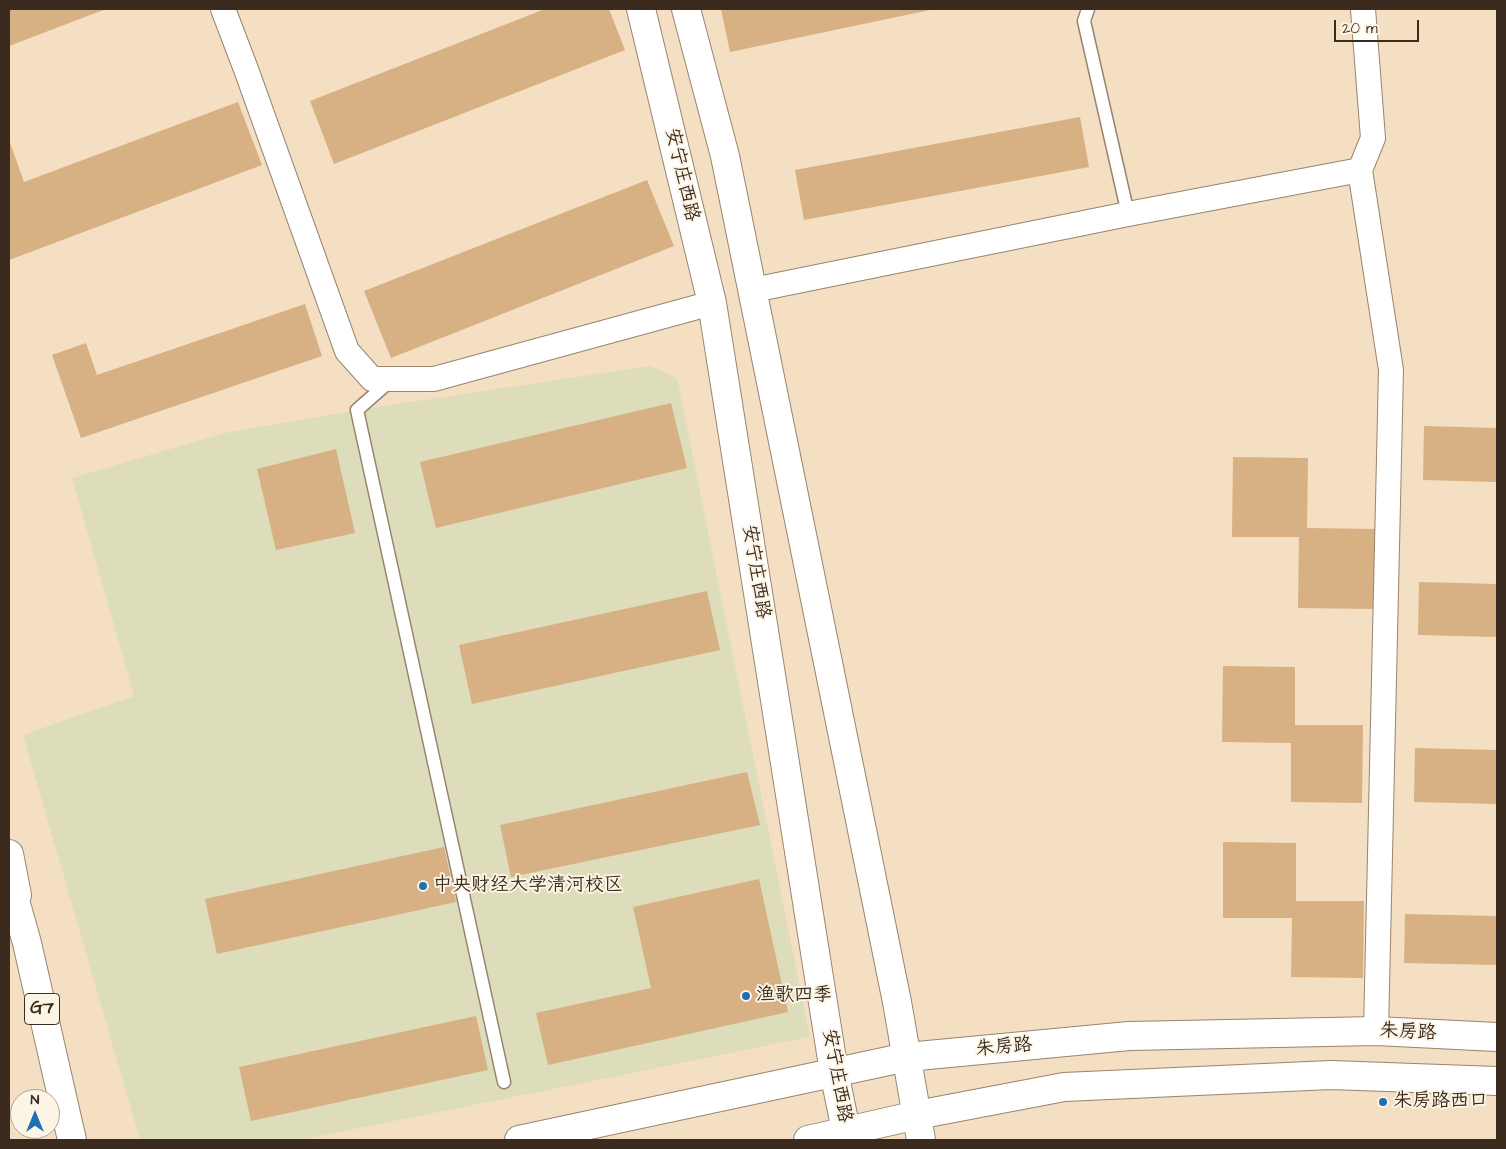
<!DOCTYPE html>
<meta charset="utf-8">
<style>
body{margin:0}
#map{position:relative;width:1506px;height:1149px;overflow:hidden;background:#f4dfc2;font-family:"Architects Daughter",sans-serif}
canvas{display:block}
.frame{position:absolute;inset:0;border:10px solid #3b2a1e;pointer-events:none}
.north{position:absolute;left:10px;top:1089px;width:50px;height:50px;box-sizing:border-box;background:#fcf5e5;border:1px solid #afa495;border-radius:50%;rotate:0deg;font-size:14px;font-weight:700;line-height:20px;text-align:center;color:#3b2a1e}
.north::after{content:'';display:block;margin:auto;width:18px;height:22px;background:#1f6fb2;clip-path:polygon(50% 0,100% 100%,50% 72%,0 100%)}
.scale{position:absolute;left:1334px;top:20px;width:85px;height:22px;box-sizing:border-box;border:2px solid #3b2a1e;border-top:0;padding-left:6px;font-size:15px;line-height:18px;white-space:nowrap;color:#3b2a1e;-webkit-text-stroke:4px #fcf5e5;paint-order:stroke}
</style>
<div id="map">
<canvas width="1506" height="1149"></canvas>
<div class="frame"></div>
<div class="north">N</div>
<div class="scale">20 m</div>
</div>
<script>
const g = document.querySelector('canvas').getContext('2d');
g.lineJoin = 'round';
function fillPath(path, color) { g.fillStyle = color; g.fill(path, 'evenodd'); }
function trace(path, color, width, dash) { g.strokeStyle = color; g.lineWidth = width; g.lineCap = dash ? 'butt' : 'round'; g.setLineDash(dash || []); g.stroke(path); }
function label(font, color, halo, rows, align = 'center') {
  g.font = font + ' "Architects Daughter","LXGW WenKai TC",sans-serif'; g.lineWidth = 4; g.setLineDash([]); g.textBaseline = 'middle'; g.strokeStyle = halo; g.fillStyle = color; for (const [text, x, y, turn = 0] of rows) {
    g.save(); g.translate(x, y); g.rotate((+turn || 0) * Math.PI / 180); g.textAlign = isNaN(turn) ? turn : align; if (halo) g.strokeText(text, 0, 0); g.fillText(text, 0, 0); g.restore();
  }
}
fillPath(new Path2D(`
 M650 366 677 378 810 1037 300 1140H140L23 735 134 696 72 478 225 433 357 410Z`), '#deddbb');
fillPath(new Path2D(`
 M9 9H106L9 46Z
 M545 9H609L625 50 334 164 310 101Z
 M721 9H930V10L730 52Z
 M238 102 262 165 9 260V140L24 182Z
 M1080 117 1089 167 804 220 795 170Z
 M647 180 674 246 391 358 364 291Z
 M305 304 322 356 81 438 52 355 86 343 97 375Z
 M671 403 687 468 436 528 420 462Z
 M1424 426 1497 428V482L1423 480Z
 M336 449 355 533 276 550 257 469Z
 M1233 457 1308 458 1307 528 1377 529 1376 609 1298 608 1299 537H1232Z
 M1419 582 1497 584V637L1418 635Z
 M707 591 720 650 472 704 459 645Z
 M1223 666 1295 667V725H1363L1362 803 1291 802V743L1222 742Z
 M1415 748 1497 750V804L1414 802Z
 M747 772 760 825 511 877 500 825Z
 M1223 842 1296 843V901H1364L1363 978 1291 977 1292 918H1223Z
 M444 847 456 902 217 954 205 899Z
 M759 879 788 1012 548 1065 536 1013 651 988 633 907Z
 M1405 914 1497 916V965L1404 963Z
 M476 1016 488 1070 251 1121 239 1067Z`), '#d7b083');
const lane = new Path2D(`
 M1088 9 1084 21 1128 214
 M390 381 357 410 504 1082`);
const street = new Path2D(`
 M223 9 247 72 347 351 372 379H434L712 303
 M1363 9 1373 138 1360 170 1391 370 1376 1031
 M753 290 1128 214 1360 170`);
const secondary = new Path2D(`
 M641 9 712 303 834 1072 848 1140
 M686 9 725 156 897 1002 921 1140
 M519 1140 907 1057 1129 1036 1376 1031 1497 1037
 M808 1140 917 1115 1064 1087 1331 1075 1497 1081`);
const highway = new Path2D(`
 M9 854 17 895
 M9 879 27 943 72 1140`);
trace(lane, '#988470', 15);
trace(street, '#988470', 26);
trace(secondary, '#988470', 30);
trace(highway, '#988470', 30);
trace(lane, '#fff', 12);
trace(street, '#fff', 24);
trace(secondary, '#fff', 28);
trace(highway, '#fff', 28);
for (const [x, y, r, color] of [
 [423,886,5,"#1f6fb2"],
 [746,996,5,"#1f6fb2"],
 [1383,1102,5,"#1f6fb2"]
]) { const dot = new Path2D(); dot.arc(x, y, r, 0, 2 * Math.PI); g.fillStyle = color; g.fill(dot); trace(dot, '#fcf5e5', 2); }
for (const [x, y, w] of [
 [42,1009,35]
]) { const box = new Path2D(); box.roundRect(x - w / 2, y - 15.5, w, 31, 4); g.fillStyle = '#fcf5e5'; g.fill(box); trace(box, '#3b2a1e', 1); }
label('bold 18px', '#3b2a1e', null, [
 ["G7",42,1009]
]);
label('19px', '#3b2a1e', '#fcf5e5', [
 ["安宁庄西路",681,175,77],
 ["安宁庄西路",755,572,81],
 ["朱房路",1408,1033,3],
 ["朱房路",1004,1048,-5],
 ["安宁庄西路",836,1076,80]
]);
label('19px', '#3b2a1e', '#fcf5e5', [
 ["中央财经大学清河校区",433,886],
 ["渔歌四季",756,996],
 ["朱房路西口",1393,1102]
], 'left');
</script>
